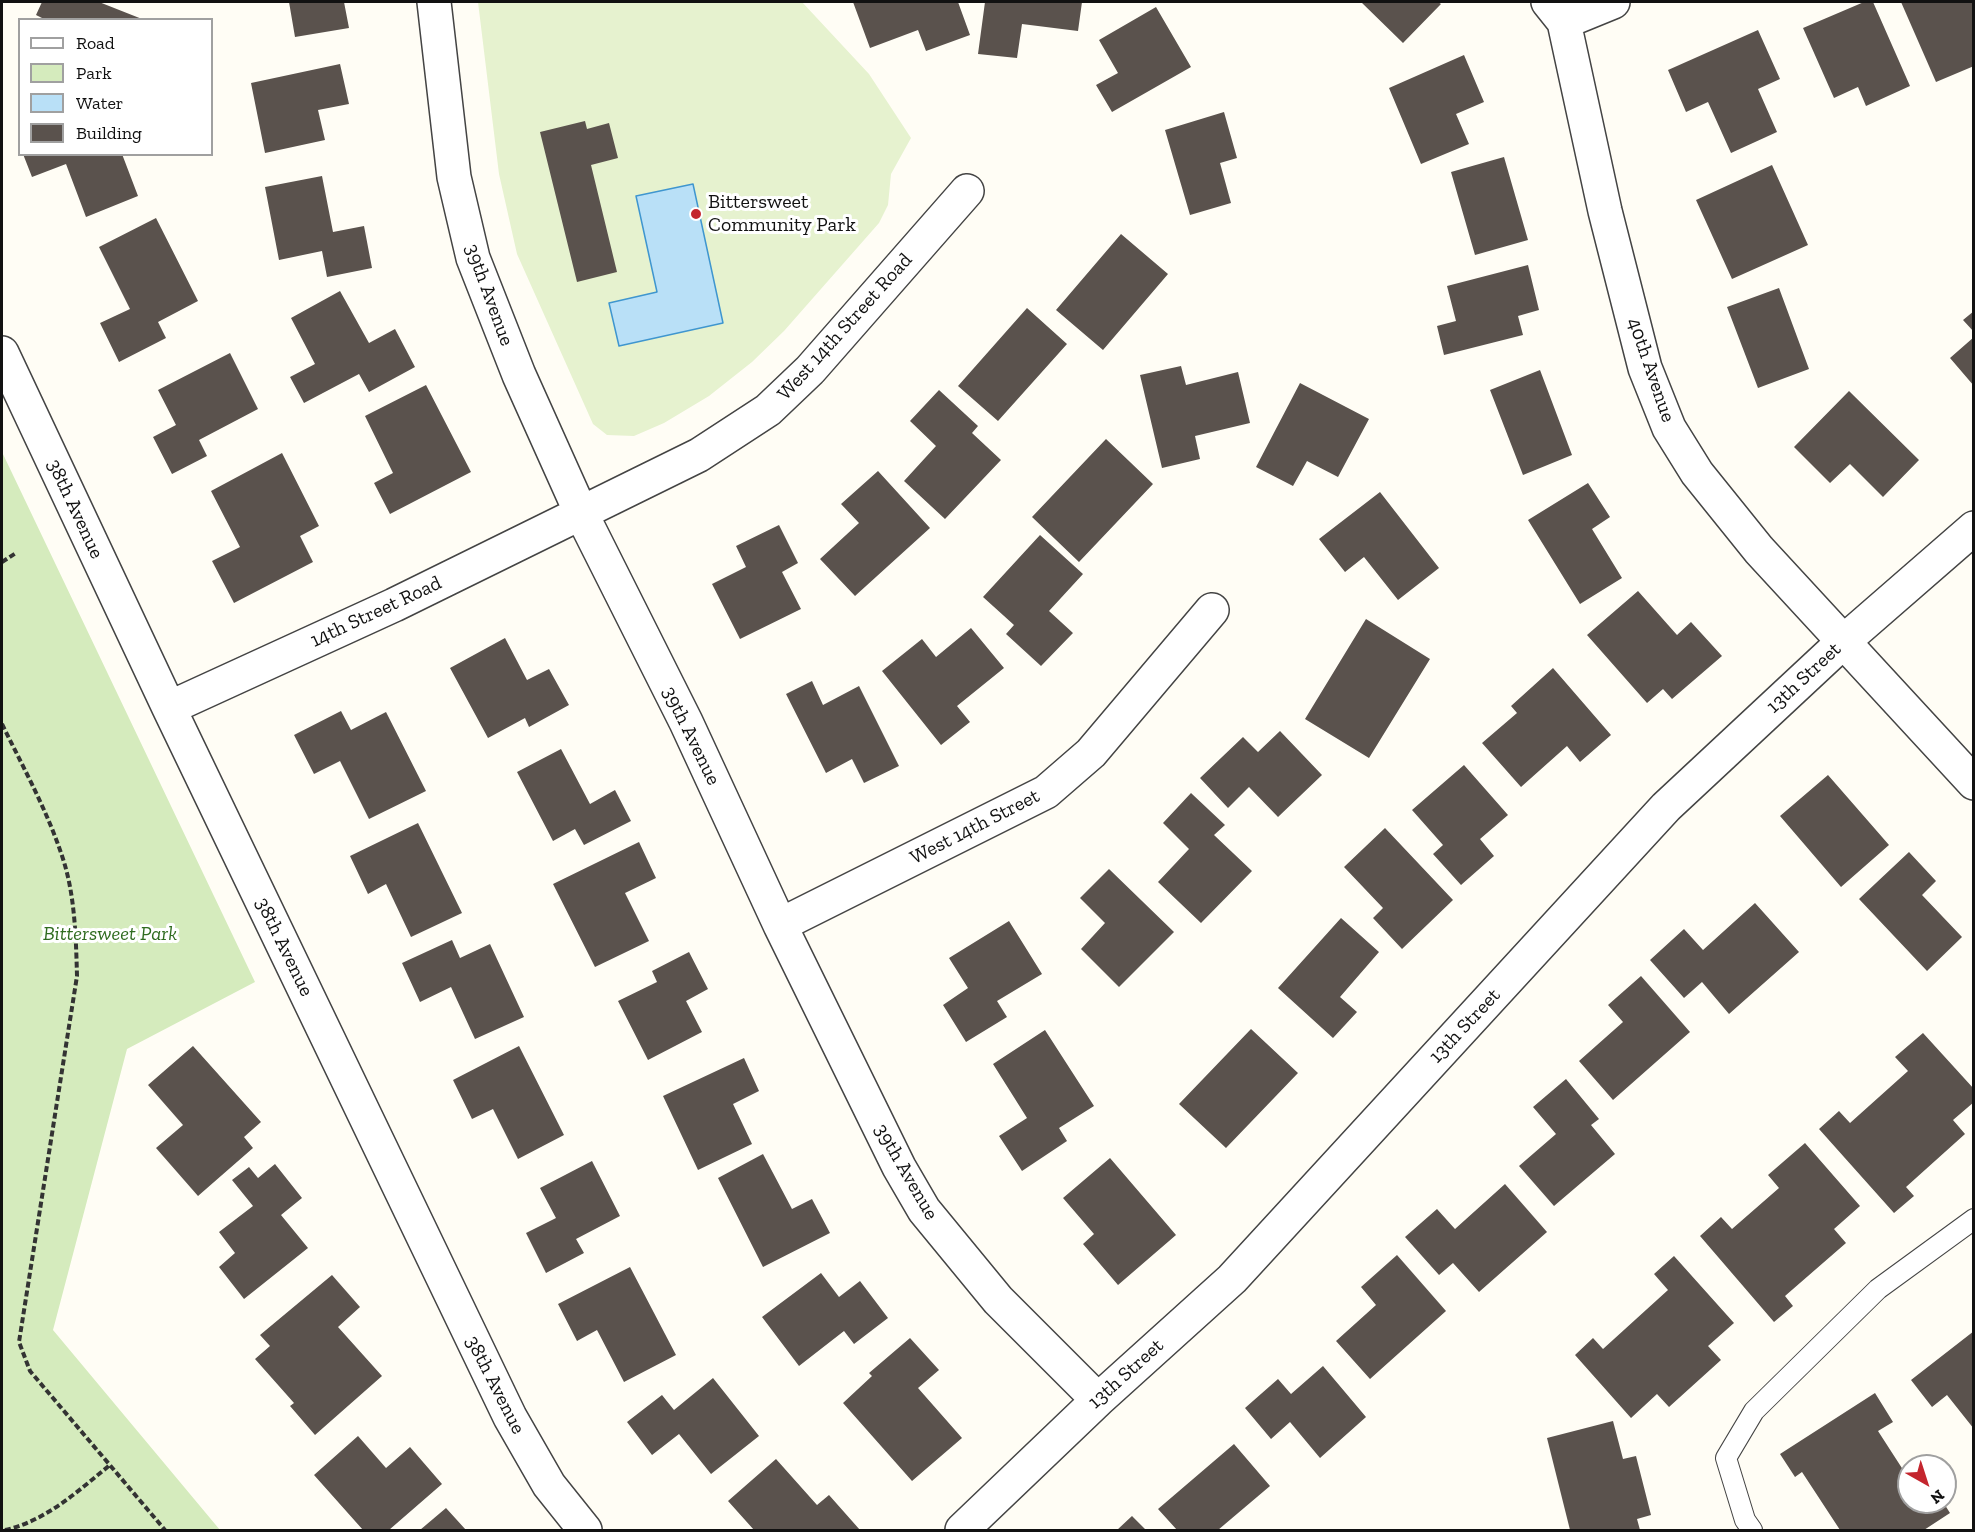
<!DOCTYPE html>
<style>
body{margin:0}
#map{position:relative;width:1975px;height:1532px;overflow:hidden;background:#fffdf5;font-family:"Zilla Slab",serif}
canvas{display:block}
.frame{position:absolute;inset:0;border:3px solid #111;pointer-events:none}
.legend{position:absolute;left:18px;top:18px;width:195px;height:138px;box-sizing:border-box;background:#fff;border:2px solid #a0a0a0;margin:0;padding:8px 10px;list-style:none;font-size:18px;color:#111}
.legend li{display:flex;align-items:center;gap:12px;height:30px}
.legend b{width:30px;border:2px solid #a0a0a0}
.north{position:absolute;left:1897px;top:1454px;width:60px;height:60px;box-sizing:border-box;background:#fff;border:2px solid #a0a0a0;border-radius:50%;rotate:141deg;font-size:16px;font-weight:700;line-height:24px;text-align:center;color:#111}
.north::after{content:'';display:block;margin:auto;width:21px;height:27px;background:#c4262e;clip-path:polygon(50% 0,100% 100%,50% 72%,0 100%)}
</style>
<div id="map">
<canvas width="1975" height="1532"></canvas>
<div class="frame"></div>
<ul class="legend">
<li><b style="height:8px;background:#fff"></b>Road</li>
<li><b style="height:16px;background:#d5ebbd"></b>Park</li>
<li><b style="height:16px;background:#b9e0f7"></b>Water</li>
<li><b style="height:16px;background:#5a524d"></b>Building</li>
</ul>
<div class="north">N</div>
</div>
<script>
const g = document.querySelector('canvas').getContext('2d');
g.lineJoin = 'round';
function fillPath(path, color) { g.fillStyle = color; g.fill(path, 'evenodd'); }
function trace(path, color, width, dash) { g.strokeStyle = color; g.lineWidth = width; g.lineCap = dash ? 'butt' : 'round'; g.setLineDash(dash || []); g.stroke(path); }
function label(font, color, halo, rows, align = 'center') {
  g.font = font + ' "Zilla Slab",serif'; g.lineWidth = 6; g.setLineDash([]); g.textBaseline = 'middle'; g.strokeStyle = halo; g.fillStyle = color; for (const [text, x, y, turn = 0] of rows) {
    g.save(); g.translate(x, y); g.rotate((+turn || 0) * Math.PI / 180); g.textAlign = isNaN(turn) ? turn : align; if (halo) g.strokeText(text, 0, 0); g.fillText(text, 0, 0); g.restore();
  }
}
fillPath(new Path2D(`
 M2 452 255 982 127 1049 53 1330 220 1530H2Z`), '#d5ebbd');
fillPath(new Path2D(`
 M478 2H802L869 74 911 138 891 174 888 205 879 223 784 331 752 362 709 396 664 423 634 436 607 435 593 424 517 254 499 174Z`), '#e6f2cf');
const water = new Path2D(`
 M693 184 723 323 619 346 609 303 657 292 636 196Z`);
fillPath(water, '#b9e0f7');
trace(water, '#3f96cf', 1.5);
fillPath(new Path2D(`
 M42 2H99L142 19 46 20 36 15Z
 M289 2H344L349 28 295 37Z
 M853 2H958L970 35 926 51 918 30 870 48Z
 M985 2H1082L1078 31 1022 24 1017 58 978 54Z
 M1361 2H1438L1441 4 1403 43Z
 M1864 2H1873L1910 86 1866 106 1858 87 1834 98 1803 28Z
 M1901 2H1974V66L1936 82Z
 M1156 7 1191 67 1112 112 1096 85 1118 73 1099 40Z
 M1758 30 1780 79 1758 89 1777 132 1731 153 1708 102 1686 112 1668 70Z
 M1464 55 1484 102 1456 114 1469 144 1421 164 1389 88Z
 M340 64 349 104 318 110 325 140 265 153 251 83Z
 M1224 112 1237 158 1220 163 1231 203 1190 215 1165 130Z
 M585 121 587 129 609 123 618 158 591 165 617 272 577 282 540 132Z
 M23 154H122L138 196 86 217 66 164 32 177Z
 M1504 157 1528 240 1475 255 1451 172Z
 M1772 165 1808 245 1732 279 1696 200Z
 M322 176 333 232 364 226 372 268 327 277 322 251 279 260 265 187Z
 M156 218 198 301 158 322 166 338 119 362 100 323 130 309 99 247Z
 M1121 234 1168 274 1103 350 1056 310Z
 M1528 265 1539 310 1518 316 1523 335 1444 355 1437 326 1456 321 1447 286Z
 M1779 288 1809 369 1758 388 1727 307Z
 M340 291 369 343 395 329 415 367 369 392 359 374 304 403 290 377 315 364 291 318Z
 M1027 308 1067 344 998 421 958 386Z
 M1974 311V332L1963 320Z
 M1974 337V386L1950 358Z
 M230 353 258 409 199 440 207 456 172 474 153 437 176 425 158 390Z
 M1181 366 1186 385 1238 372 1250 423 1195 436 1200 459 1162 468 1140 375Z
 M1540 370 1572 455 1523 475 1490 390Z
 M1300 383 1369 419 1338 477 1307 461 1293 486 1256 467Z
 M426 385 471 472 390 514 374 483 393 473 365 416Z
 M939 390 978 426 972 433 1001 460 945 519 904 481 936 446 910 421Z
 M1849 391 1919 460 1883 497 1850 464 1830 483 1794 447Z
 M1106 439 1153 484 1079 562 1032 517Z
 M282 453 319 526 300 536 313 562 234 603 212 561 240 547 211 491Z
 M878 471 930 528 855 596 820 559 859 523 841 504Z
 M1588 483 1610 517 1592 529 1622 578 1580 604 1528 520Z
 M1380 492 1439 568 1398 600 1364 557 1345 572 1319 539Z
 M779 525 798 563 782 572 801 609 740 639 712 584 746 567 736 546Z
 M1040 535 1083 574 1049 611 1073 633 1041 666 1006 634 1014 625 983 597Z
 M1638 591 1677 635 1691 622 1722 656 1672 699 1663 689 1647 703 1587 635Z
 M1366 619 1430 659 1369 758 1305 719Z
 M971 628 1004 668 957 706 970 722 941 745 882 671 922 639 936 657Z
 M505 638 527 680 549 669 569 705 529 727 525 718 488 738 450 668Z
 M1553 668 1611 735 1580 762 1567 746 1521 787 1482 743 1517 713 1511 706Z
 M812 681 823 705 859 686 899 766 864 783 852 759 826 773 786 694Z
 M341 711 351 730 386 712 426 791 369 819 340 761 314 774 294 735Z
 M1280 731 1322 775 1278 817 1249 787 1228 808 1200 778 1243 737 1258 752Z
 M561 749 590 804 615 790 631 821 584 845 575 829 553 841 517 772Z
 M1464 765 1508 815 1480 839 1494 856 1461 885 1433 854 1443 845 1412 810Z
 M1828 775 1889 845 1841 887 1780 816Z
 M1191 793 1225 825 1214 835 1252 871 1201 923 1158 882 1189 849 1163 823Z
 M418 823 462 913 411 937 386 884 368 894 350 856Z
 M1385 828 1453 900 1402 949 1373 918 1383 908 1344 867Z
 M639 842 656 878 625 893 649 941 595 967 553 884Z
 M1909 852 1936 881 1922 895 1962 937 1927 971 1859 899Z
 M1109 869 1174 932 1119 987 1081 949 1105 923 1080 898Z
 M1755 903 1799 952 1729 1014 1702 982 1684 998 1650 960 1684 929 1703 950Z
 M1341 918 1379 952 1340 997 1357 1012 1333 1038 1278 988Z
 M1009 921 1042 974 997 1001 1007 1017 966 1042 943 1005 968 988 949 958Z
 M452 940 460 958 490 944 524 1017 475 1039 451 987 420 1002 402 963Z
 M689 952 708 989 686 1001 702 1032 648 1060 618 1001 657 982 652 971Z
 M1641 976 1690 1032 1613 1100 1579 1061 1623 1022 1608 1005Z
 M1251 1029 1298 1073 1226 1148 1179 1104Z
 M1045 1030 1094 1106 1059 1128 1067 1141 1022 1171 999 1136 1027 1118 993 1064Z
 M1923 1033 1974 1089V1102L1953 1120 1965 1134 1906 1187 1914 1196 1894 1213 1819 1129 1839 1111 1850 1123 1908 1071 1895 1057Z
 M193 1046 261 1122 244 1137 253 1148 198 1196 156 1148 183 1125 148 1085Z
 M519 1046 564 1135 518 1159 493 1109 472 1119 453 1080Z
 M744 1058 759 1091 733 1104 752 1144 698 1170 663 1096Z
 M1566 1079 1599 1119 1591 1125 1615 1154 1554 1206 1519 1166 1556 1134 1533 1107Z
 M1805 1143 1860 1206 1834 1229 1846 1243 1785 1296 1793 1306 1774 1322 1700 1236 1721 1217 1732 1229 1779 1188 1768 1175Z
 M763 1154 792 1209 812 1199 830 1233 763 1267 718 1178Z
 M1110 1158 1176 1235 1118 1285 1083 1244 1094 1234 1063 1198Z
 M592 1161 620 1216 576 1239 584 1253 546 1273 526 1233 556 1218 540 1188Z
 M275 1164 302 1198 281 1215 308 1248 244 1299 219 1267 235 1253 219 1232 253 1206 232 1180 249 1167 258 1178Z
 M1505 1184 1547 1232 1479 1292 1453 1263 1439 1275 1405 1237 1437 1209 1455 1229Z
 M1397 1255 1446 1311 1370 1379 1336 1341 1376 1305 1361 1287Z
 M1674 1256 1734 1323 1708 1346 1721 1360 1669 1407 1657 1394 1631 1418 1575 1355 1593 1338 1603 1349 1668 1290 1654 1274Z
 M630 1267 676 1355 624 1382 597 1330 577 1341 558 1304Z
 M821 1273 839 1297 860 1281 888 1318 854 1344 844 1331 799 1366 762 1317Z
 M332 1275 360 1307 338 1327 382 1376 315 1435 290 1406 294 1403 255 1359 270 1346 260 1335Z
 M1974 1331V1429L1947 1395 1932 1407 1911 1380Z
 M910 1338 939 1370 918 1388 962 1438 912 1481 843 1403 872 1376 869 1373Z
 M1323 1366 1366 1417 1320 1458 1290 1422 1271 1439 1245 1408 1278 1379 1291 1394Z
 M713 1378 759 1436 711 1474 679 1434 652 1455 627 1422 662 1395 674 1410Z
 M1875 1393 1893 1422 1878 1431 1909 1479V1502H1943L1950 1513 1924 1530H1840L1802 1472 1795 1477 1780 1454Z
 M1613 1421 1623 1459 1636 1456 1651 1515 1637 1519 1640 1530H1570L1547 1438Z
 M358 1436 386 1468 410 1447 442 1484 389 1530H363L314 1475Z
 M1234 1444 1270 1486 1218 1530H1177L1158 1509Z
 M776 1459 817 1505 829 1495 860 1530H754L728 1501Z
 M446 1508 466 1530H420Z
 M1132 1516 1146 1530H1117Z`), '#5a524d');
const lane = new Path2D(`
 M1752 1530 1745 1520 1726 1458 1754 1411 1878 1289 1974 1219`);
const street = new Path2D(`
 M434 2 454 177 473 258 519 375 581 513 686 722 780 925 899 1167 924 1210 998 1300 1098 1400
 M1548 2 1564 22 1605 211 1645 368 1669 428 1697 473 1759 550 1974 783
 M1564 22 1613 2
 M2 353 169 708 510 1417 549 1485 585 1530
 M169 708 394 605 699 455 768 410 810 370 967 191
 M780 925 1046 792 1091 753 1212 610
 M962 1530 1098 1400 1232 1279 1666 807 1843 642 1974 528`);
trace(lane, '#444', 22);
trace(street, '#444', 36);
trace(new Path2D(`
 M2 562 16 553
 M2 724C24 769 49 814 64 862 75 898 76 939 77 976L19 1342 30 1371 165 1530
 M5 1530C46 1521 78 1491 110 1465`), '#333', 4, [6, 3]);
trace(lane, '#fff', 20);
trace(street, '#fff', 33);
for (const [x, y, r, color] of [
 [696,214,6,"#c4262e"]
]) { const dot = new Path2D(); dot.arc(x, y, r, 0, 2 * Math.PI); g.fillStyle = color; g.fill(dot); trace(dot, '#fff', 2); }
label('20px', '#111', '#fff', [
 ["Bittersweet",708,202],
 ["Community Park",708,225]
], 'left');
label('20px', '#111', '#fff', [
 ["39th Avenue",489,295,70],
 ["West 14th Street Road",845,327,-48],
 ["40th Avenue",1651,370,71],
 ["38th Avenue",75,509,65],
 ["14th Street Road",376,612,-25],
 ["13th Street",1804,678,-43],
 ["39th Avenue",691,736,64],
 ["West 14th Street",975,827,-27],
 ["38th Avenue",284,947,64],
 ["13th Street",1465,1026,-47],
 ["39th Avenue",906,1172,60],
 ["13th Street",1126,1374,-42],
 ["38th Avenue",495,1385,63]
]);
label('italic 20px', '#2f6b1f', '#fff', [
 ["Bittersweet Park",110,934]
]);
</script>
